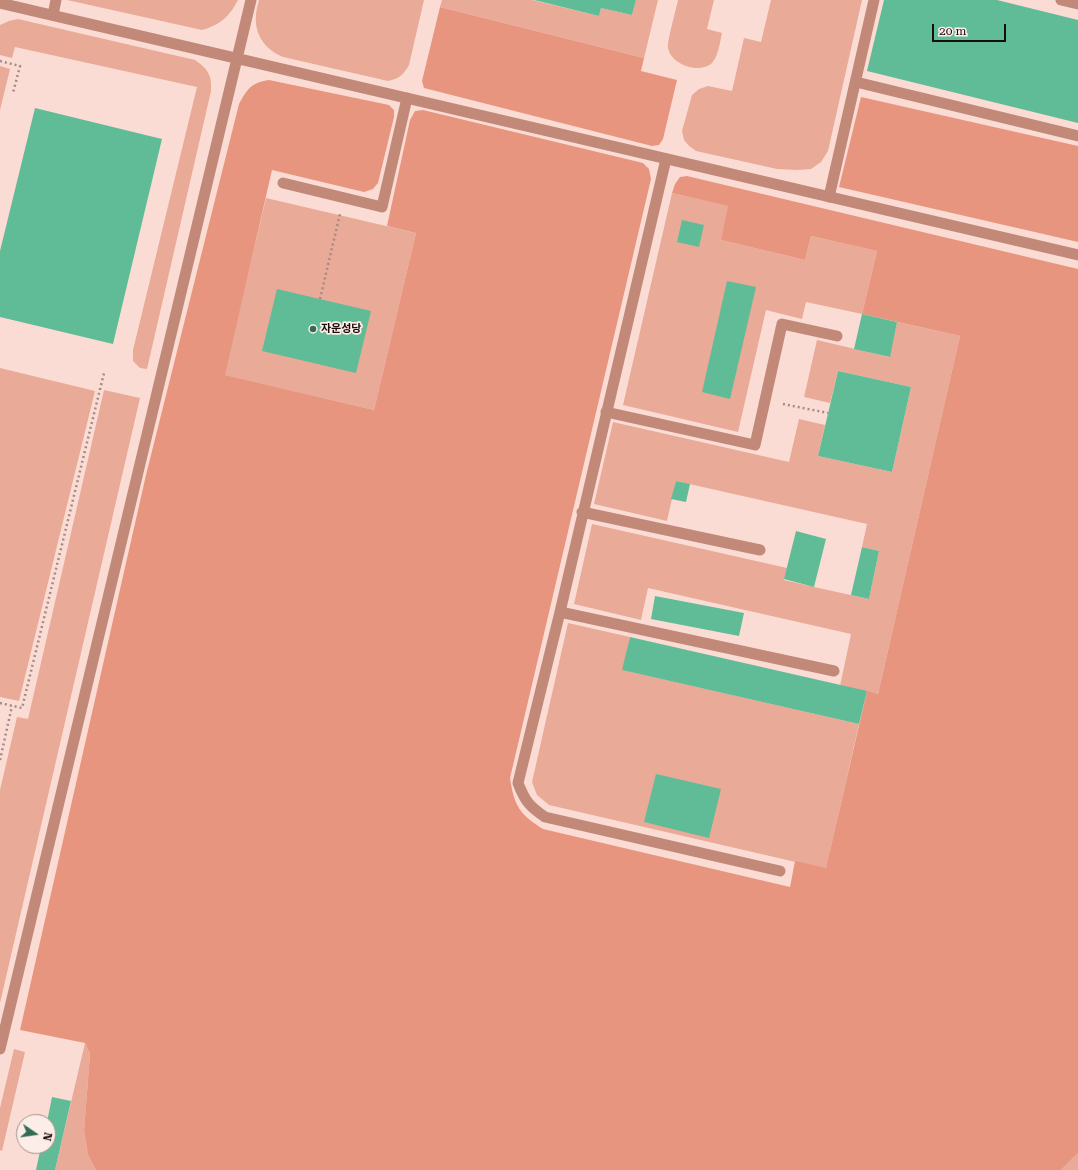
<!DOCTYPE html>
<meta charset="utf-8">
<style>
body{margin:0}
#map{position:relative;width:1078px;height:1170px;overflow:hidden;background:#fbdcd4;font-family:"Roboto Serif",serif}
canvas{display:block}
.north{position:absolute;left:16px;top:1114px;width:40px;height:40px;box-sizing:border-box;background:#fdede9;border:1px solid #a29490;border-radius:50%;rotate:103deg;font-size:11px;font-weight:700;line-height:16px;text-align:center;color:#1a0e0a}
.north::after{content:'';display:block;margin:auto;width:14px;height:18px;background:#326c54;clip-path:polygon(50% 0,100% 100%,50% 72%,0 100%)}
.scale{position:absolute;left:932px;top:24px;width:74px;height:18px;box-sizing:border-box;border:2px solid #1a0e0a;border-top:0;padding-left:5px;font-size:12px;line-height:14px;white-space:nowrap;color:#1a0e0a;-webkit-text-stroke:3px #fdede9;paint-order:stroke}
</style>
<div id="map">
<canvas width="1078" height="1170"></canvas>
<div class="north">N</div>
<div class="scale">20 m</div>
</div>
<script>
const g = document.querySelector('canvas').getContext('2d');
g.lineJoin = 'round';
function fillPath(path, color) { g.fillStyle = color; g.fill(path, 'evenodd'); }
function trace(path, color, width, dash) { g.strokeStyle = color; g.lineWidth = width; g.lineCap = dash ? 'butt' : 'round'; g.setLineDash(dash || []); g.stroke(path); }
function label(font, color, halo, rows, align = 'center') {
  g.font = font + ' "Roboto Serif","Noto Sans KR",serif'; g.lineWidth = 3.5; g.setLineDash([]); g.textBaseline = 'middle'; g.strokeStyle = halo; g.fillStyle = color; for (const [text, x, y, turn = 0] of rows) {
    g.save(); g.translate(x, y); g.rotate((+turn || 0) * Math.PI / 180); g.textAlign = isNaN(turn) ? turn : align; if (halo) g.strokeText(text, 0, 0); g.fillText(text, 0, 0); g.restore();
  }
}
fillPath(new Path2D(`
 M67 0H238C229 17 220 25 202 30Z
 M259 0H424L409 65C404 74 399 79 388 81L283 57C266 50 254 35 256 15 256 10 258 5 259 0Z
 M442 0H532L599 16 601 8 632 15 636 0H658L644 58 440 7Z
 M678 0H714L707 29 722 33C720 42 718 58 711 64 697 74 671 64 668 48 667 41 676 10 678 0Z
 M771 0H862L828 151 821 162 811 169 797 170 777 169 696 151 689 146 684 140 682 131 692 95 699 89 708 86 732 91 744 38 761 42Z
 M18 19 195 60C208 69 212 75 211 91L147 369 140 368 133 361V350L197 87 15 47 12 58 0 55V25L9 21Z
 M0 66 10 69 0 110Z
 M672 193 729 206 721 240 805 260 811 236 877 251 862 314 806 302 802 319 766 310 738 432 623 405Z
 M266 198 416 233 374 410 224 375Z
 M897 322 960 336 878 694 840 686 851 634 648 588 641 620 574 604 592 524 787 568 784 580 814 587 869 599 879 551 862 547 867 524 676 481 667 521 594 504 613 422 789 462 799 419 825 425 818 456 892 472 911 387 838 371 830 403 804 397 817 340 889 357Z
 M0 368 95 391 19 701 0 697Z
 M104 390 140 398 0 1003V790L17 717 28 719Z
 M568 623 630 637 623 670 859 724 826 869 549 805 537 795 532 782Z
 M85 1043 90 1054 84 1131 88 1155 96 1170H55Z
 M14 1049 25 1052 2 1151 0 1150V1108Z
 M1078 1153V1170H1061Z`), '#e9aa98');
fillPath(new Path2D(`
 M440 7 644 58 641 71 677 80 663 139 659 145 652 146 424 88 422 81Z
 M269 80 389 105 394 110V117L378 183 373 189 364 192 272 170 225 375 374 410 416 233 387 226 410 120 415 111 423 110 643 163 649 169 651 179 510 778C514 805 519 814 543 829L790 887 795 861 826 868 867 691 878 694 960 336 862 314 877 251 811 236 805 260 721 240 728 206 672 193 675 184 680 177 687 176 1078 269V1153L1061 1170H96L88 1155 84 1131 90 1054 85 1043 20 1030 146 475 239 104C248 88 251 83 269 80Z
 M861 97 1078 146V242L839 187Z`), '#e8957f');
fillPath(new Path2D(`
 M534 0H636L632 15 601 8 599 16Z
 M884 0H997L1078 20V123L867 71Z
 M35 108 162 139 113 344 0 317V251Z
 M682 220 704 225 699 247 677 242Z
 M727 281 756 287 730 399 702 392Z
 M277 289 371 311 356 373 262 351Z
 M862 314 897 322 890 357 854 349Z
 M838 371 911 387 892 472 818 456Z
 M676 481 690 484 686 502 671 499Z
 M796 531 826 539 814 587 784 579Z
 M862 547 879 551 869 599 851 595Z
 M655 596 744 613 739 636 651 619Z
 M630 637 867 691 859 724 622 670Z
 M656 774 721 789 709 838 644 822Z
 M52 1097 71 1101 55 1170H36L41 1146H48V1122H47Z`), '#60bc96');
trace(new Path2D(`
 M0 61 20 66 13 93
 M320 299 340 214
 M783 404 828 413
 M0 703 22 708 104 373
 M0 760 12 706`), '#a38b85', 2.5, [2, 3]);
trace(new Path2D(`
 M1061 0 1078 4
 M53 15 56 0
 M856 82 1078 136
 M666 159 560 612 518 783C525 801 529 806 545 817L780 871
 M283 183 382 207 407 98
 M829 197 874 0
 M606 412 755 445 782 324 837 336
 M582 512 760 550
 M560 612 834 671`), '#c28979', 11);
trace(new Path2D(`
 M0 3 1078 255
 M0 1049 251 0`), '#c28979', 11);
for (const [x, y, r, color] of [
 [313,329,4,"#326c54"]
]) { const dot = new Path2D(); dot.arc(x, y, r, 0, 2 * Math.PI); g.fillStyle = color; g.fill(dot); trace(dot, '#fdede9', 1.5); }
label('bold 11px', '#1a0e0a', '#fdede9', [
 ["자운성당",321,329]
], 'left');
</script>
